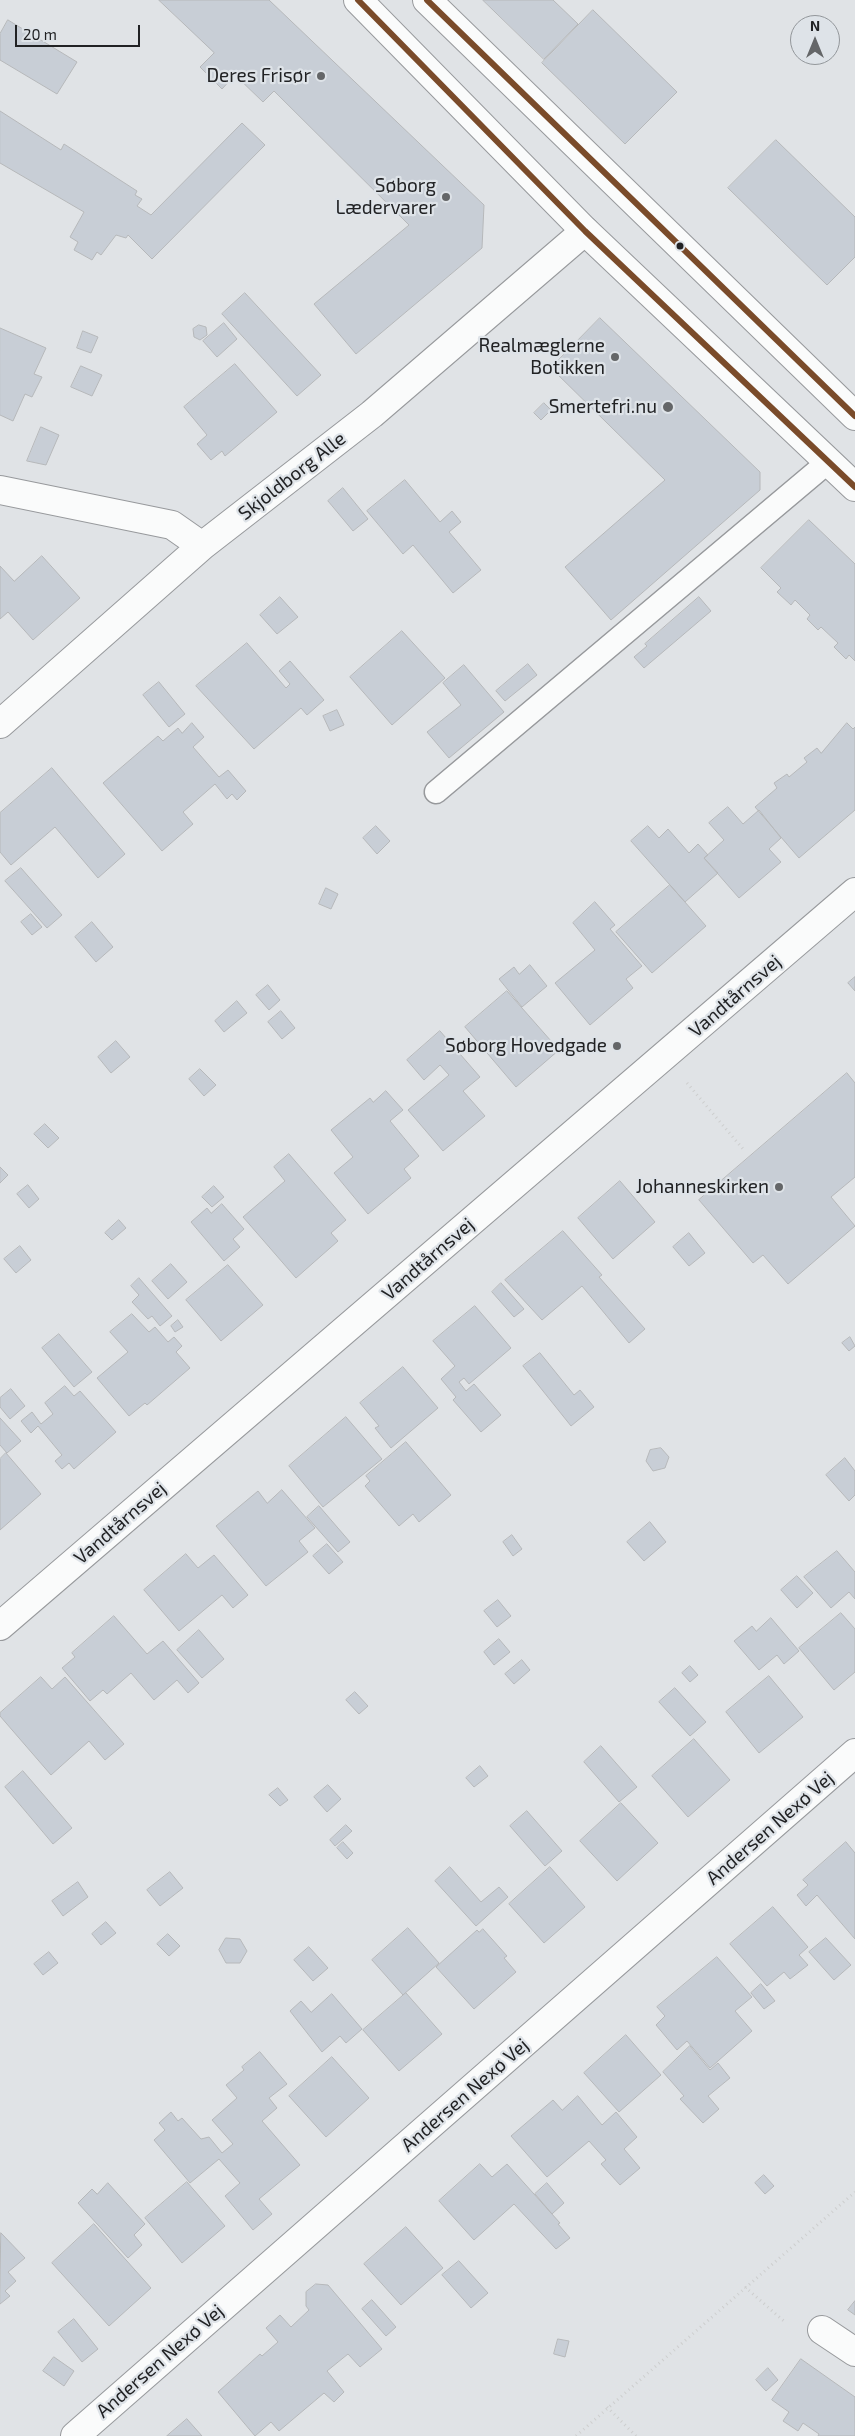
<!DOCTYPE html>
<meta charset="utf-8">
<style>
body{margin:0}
#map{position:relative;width:855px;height:2436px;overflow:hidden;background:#e0e3e6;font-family:"Exo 2",sans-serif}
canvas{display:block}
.north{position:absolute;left:790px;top:15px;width:50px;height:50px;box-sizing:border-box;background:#dee3e8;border:1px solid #92969a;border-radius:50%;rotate:0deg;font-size:14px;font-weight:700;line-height:20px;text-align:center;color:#212224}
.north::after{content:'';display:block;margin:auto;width:18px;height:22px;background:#646668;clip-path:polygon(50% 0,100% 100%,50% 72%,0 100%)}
.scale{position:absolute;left:15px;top:25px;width:125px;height:22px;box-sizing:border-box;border:2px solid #212224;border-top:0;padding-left:6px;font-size:15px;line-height:18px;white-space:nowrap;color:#212224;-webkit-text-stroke:4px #dee3e8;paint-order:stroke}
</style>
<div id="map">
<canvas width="855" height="2436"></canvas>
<div class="north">N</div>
<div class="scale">20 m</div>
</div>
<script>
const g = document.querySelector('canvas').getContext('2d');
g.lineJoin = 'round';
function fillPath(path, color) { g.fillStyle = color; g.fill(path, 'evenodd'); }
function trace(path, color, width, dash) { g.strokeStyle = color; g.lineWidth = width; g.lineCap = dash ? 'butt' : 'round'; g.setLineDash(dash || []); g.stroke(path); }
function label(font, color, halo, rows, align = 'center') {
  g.font = font + ' "Exo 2",sans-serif'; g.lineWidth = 4.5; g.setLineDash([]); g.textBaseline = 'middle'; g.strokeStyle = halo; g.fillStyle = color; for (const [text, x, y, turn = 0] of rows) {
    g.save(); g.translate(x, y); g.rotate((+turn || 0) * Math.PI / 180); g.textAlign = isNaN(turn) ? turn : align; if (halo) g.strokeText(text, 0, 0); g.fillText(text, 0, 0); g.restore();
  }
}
const building = new Path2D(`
 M159 0H269L484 205 482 248 356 354 314 304 409 225 274 91 263 102 235 75 222 89 200 67 214 53Z
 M483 0H553L578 24 544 59Z
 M593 10 677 92 625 144 542 63Z
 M8 20 77 62 57 94 0 60V34Z
 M0 111 61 150 64 144 137 191 135 195 142 199 137 206 151 215 242 123 265 145 152 259 128 235 126 238 116 235 101 255 97 252 92 260 74 250 78 242 70 237 84 212 0 163Z
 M776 140 855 217V257L827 285 728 188Z
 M245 293 321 375 297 396 222 314Z
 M600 318 760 472V490L611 620 565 567 665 480 551 368Z
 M224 323 237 339 217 357 203 341Z
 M199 325 206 327 207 335 200 340 194 337 193 329Z
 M0 328 46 348 34 374 42 377 32 397 25 394 13 421 0 415Z
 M83 331 98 337 91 353 77 348Z
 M235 364 277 412 225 456 222 451 211 460 197 444 207 435 184 407Z
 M81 366 102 375 92 396 71 387Z
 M544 403 551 410 541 420 534 413Z
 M41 427 59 435 46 465 27 461Z
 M405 480 440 522 452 511 461 522 449 532 481 570 453 593 413 545 403 554 367 511Z
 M343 488 368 519 353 531 328 501Z
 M809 520 855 564V661L849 655 846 659 834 647 838 643 821 627 818 630 807 619 810 615 795 600 791 605 777 592 781 588 761 568Z
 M42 556 80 598 33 640 8 612 0 619V566L14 581Z
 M280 597 298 617 277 634 260 615Z
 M699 597 711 611 644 668 634 657 647 646 645 644Z
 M402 631 445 678 392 725 350 677Z
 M247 643 286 688 290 684 279 671 290 661 324 700 307 715 301 708 254 749 196 686Z
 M528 664 537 675 505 701 496 691Z
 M464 665 504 712 449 758 427 732 461 705 443 683Z
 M159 682 185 714 169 727 143 695Z
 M337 710 344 725 330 731 323 716Z
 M192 723 204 737 193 747 219 777 228 770 246 791 237 800 232 794 227 799 215 784 183 812 193 824 162 851 103 783 158 736 163 741 178 728 182 733Z
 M847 723 853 729 855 727V810L799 858 755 807 777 788 774 783 787 774 789 777 807 762 804 758 817 748 821 753Z
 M52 768 125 854 98 878 55 827 11 865 0 852V813Z
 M728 807 743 824 759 810 781 838 769 849 781 862 739 898 704 858 724 840 709 823Z
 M376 826 390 841 377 854 363 838Z
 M648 826 659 838 668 829 689 853 698 844 708 855 704 858 718 873 685 902 631 841Z
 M21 868 62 915 47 928 5 881Z
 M670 885 706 926 652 973 616 932Z
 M326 888 338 894 331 909 319 904Z
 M595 902 615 925 610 929 642 966 626 979 633 988 590 1025 555 983 595 950 573 923Z
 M31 914 42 927 32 935 21 922Z
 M92 922 113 947 96 962 75 937Z
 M530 965 547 986 522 1007 499 979 514 967 519 974Z
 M855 977V991L848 983Z
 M268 985 280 1000 269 1010 256 995Z
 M507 991 559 1050 516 1087 465 1027Z
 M237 1001 247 1013 224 1032 215 1021Z
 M281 1011 295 1028 282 1039 268 1022Z
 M440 1031 480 1077 463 1091 485 1116 443 1151 408 1110 449 1075 440 1065 424 1080 407 1060Z
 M116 1041 130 1057 111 1073 98 1057Z
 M200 1069 216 1085 204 1096 189 1079Z
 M847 1073 855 1083V1177L831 1197 855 1226 788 1284 763 1255 753 1263 699 1200Z
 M386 1091 403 1110 390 1121 419 1156 404 1169 411 1178 368 1214 334 1173 353 1157 331 1130 370 1098 373 1102Z
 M45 1124 59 1138 48 1148 34 1134Z
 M289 1154 346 1220 331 1233 338 1241 296 1278 243 1217 285 1181 274 1167Z
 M0 1167 8 1175 0 1183Z
 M620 1181 655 1222 613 1259 578 1218Z
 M28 1185 39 1199 29 1208 17 1194Z
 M214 1186 224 1197 212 1207 202 1197Z
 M222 1204 244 1229 233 1239 240 1247 224 1261 191 1222 207 1208 211 1213Z
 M119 1220 126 1228 112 1240 105 1233Z
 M563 1231 602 1275 599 1277 645 1329 629 1343 582 1286 542 1320 505 1280Z
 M689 1233 705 1253 689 1266 673 1247Z
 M20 1246 31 1260 16 1273 4 1259Z
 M171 1264 187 1282 168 1299 152 1281Z
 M228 1265 263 1305 221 1341 186 1300Z
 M139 1278 172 1316 160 1326 152 1316 148 1319 132 1302 139 1295 131 1286Z
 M501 1283 524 1309 514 1317 492 1292Z
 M475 1306 511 1348 469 1384 464 1378 459 1382 466 1391 474 1384 501 1415 481 1432 453 1400 456 1397 441 1379 455 1366 433 1341Z
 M132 1314 149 1332 155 1327 168 1342 174 1337 182 1346 176 1352 190 1368 147 1405 145 1403 129 1416 97 1378 128 1352 110 1332Z
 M178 1320 183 1327 175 1332 171 1326Z
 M59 1334 92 1372 74 1387 42 1348Z
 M850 1337 855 1346 849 1351 842 1343Z
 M540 1353 574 1395 580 1390 594 1407 571 1426 523 1366Z
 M403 1367 438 1408 391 1448 375 1428 379 1426 360 1403Z
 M65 1386 74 1396 80 1391 116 1432 74 1469 69 1463 62 1469 55 1461 62 1455 38 1426 31 1433 21 1421 32 1412 41 1424 53 1414 45 1403Z
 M11 1389 25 1406 10 1419 0 1407V1398Z
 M346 1417 382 1459 323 1507 289 1466Z
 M0 1418 21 1441 7 1453 0 1445Z
 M406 1442 451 1495 419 1522 413 1514 399 1526 365 1486 370 1481 366 1476Z
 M661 1448 669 1457 665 1468 653 1471 646 1461 650 1450Z
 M6 1453 41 1494 0 1530V1459Z
 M845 1458 855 1471V1495L849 1501 826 1475Z
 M282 1490 315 1528 299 1541 308 1552 266 1586 216 1526 258 1491 267 1503Z
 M319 1506 350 1542 338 1552 307 1517Z
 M650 1522 666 1542 644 1561 627 1542Z
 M512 1535 522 1549 513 1556 503 1542Z
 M327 1544 343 1562 329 1574 313 1556Z
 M837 1551 855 1572V1599L849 1592 831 1608 804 1577Z
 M186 1554 198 1568 214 1555 248 1595 233 1608 222 1595 179 1631 144 1590Z
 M797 1576 813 1593 797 1608 781 1590Z
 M498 1600 511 1616 497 1627 484 1611Z
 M841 1613 855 1629V1672L834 1690 799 1648Z
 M114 1616 147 1654 163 1641 199 1683 188 1693 177 1680 154 1700 131 1673 107 1694 103 1690 90 1701 62 1668 75 1657 72 1653Z
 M771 1618 799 1651 784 1664 777 1655 759 1670 734 1641 752 1626 756 1631Z
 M199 1630 224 1659 202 1678 177 1650Z
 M499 1639 510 1652 494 1665 484 1652Z
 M522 1660 530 1670 514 1684 505 1674Z
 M690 1666 698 1675 690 1682 682 1673Z
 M769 1676 803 1717 759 1753 726 1712Z
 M41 1677 52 1689 65 1677 124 1744 105 1760 89 1741 51 1775 0 1716V1713Z
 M675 1688 706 1722 690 1736 659 1702Z
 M355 1692 368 1706 359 1714 346 1700Z
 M694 1739 730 1780 688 1817 652 1776Z
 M601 1746 637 1787 619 1802 584 1762Z
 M480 1766 488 1776 474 1787 466 1778Z
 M23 1771 72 1828 53 1844 5 1787Z
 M328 1785 341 1799 327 1812 314 1797Z
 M278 1788 288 1800 280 1806 269 1795Z
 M621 1803 658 1843 617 1881 580 1841Z
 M527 1811 562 1851 545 1866 510 1826Z
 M346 1825 352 1831 335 1846 330 1840Z
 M343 1842 353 1853 347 1859 337 1848Z
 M846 1842 855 1853V1939L817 1895 806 1906 797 1895 808 1885 803 1880Z
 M450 1867 481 1902 499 1887 508 1897 476 1926 435 1881Z
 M550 1867 585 1907 544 1943 509 1904Z
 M170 1872 183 1888 160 1906 147 1890Z
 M78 1882 88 1897 63 1916 52 1901Z
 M773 1907 808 1947 799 1955 808 1965 790 1979 784 1972 767 1986 730 1944Z
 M106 1922 116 1933 101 1945 92 1934Z
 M408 1928 439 1963 403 1995 372 1960Z
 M483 1929 507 1956 504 1958 516 1972 474 2009 436 1967 477 1930 479 1932Z
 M168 1934 180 1946 169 1956 157 1944Z
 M226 1938 240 1939 247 1951 240 1963H226L219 1950Z
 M826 1938 851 1965 834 1980 809 1952Z
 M309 1947 328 1968 313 1981 294 1960Z
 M49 1952 58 1963 43 1975 34 1964Z
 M717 1957 752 1997 735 2011 752 2031 710 2068 687 2041 677 2050 656 2025 665 2016 657 2007Z
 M761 1984 775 2001 764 2009 751 1993Z
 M406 1993 442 2034 399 2071 363 2030Z
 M332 1994 362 2029 346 2043 340 2036 322 2052 290 2011 301 2001 311 2012Z
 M626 2035 661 2075 619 2112 584 2073Z
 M690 2046 710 2070 718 2063 730 2078 708 2096 719 2109 703 2123 680 2099 684 2096 663 2072Z
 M260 2052 287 2084 269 2098 277 2108 262 2121 300 2165 259 2199 272 2214 253 2230 225 2196 240 2183 219 2159 190 2183 154 2140 165 2130 159 2123 171 2112 178 2121 182 2118 201 2139 209 2137 222 2153 233 2144 212 2120 237 2098 226 2085 244 2070 242 2067Z
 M332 2057 369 2098 326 2137 289 2096Z
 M578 2096 602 2125 616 2112 637 2137 624 2149 640 2168 620 2185 601 2164 606 2160 589 2141 547 2177 511 2136 553 2100 562 2110Z
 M480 2164 492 2177 507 2164 560 2223 558 2224 570 2238 556 2249 514 2204 474 2240 439 2201Z
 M764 2175 774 2186 765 2194 755 2183Z
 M187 2182 225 2226 182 2263 145 2218Z
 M108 2183 145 2224 134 2235 142 2245 128 2258 78 2203 92 2189 97 2194Z
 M547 2183 564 2203 552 2214 535 2194Z
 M94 2224 151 2288 109 2326 52 2263Z
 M406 2227 443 2268 401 2305 364 2264Z
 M1 2233 25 2258 8 2272 16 2281 5 2291 10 2296 0 2304Z
 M459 2261 488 2293 471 2308 442 2275Z
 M316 2284 328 2285 382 2349 360 2367 348 2354 327 2371 344 2392 334 2402 324 2393 279 2431 271 2422 255 2436 218 2392 260 2354 262 2356 278 2342 266 2328 280 2315 291 2327 309 2310 306 2306V2292Z
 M372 2300 396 2327 386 2336 362 2309Z
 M855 2301V2315L848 2310Z
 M74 2319 98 2349 82 2362 58 2332Z
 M558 2339 569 2341 565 2357 554 2354Z
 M54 2357 74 2371 64 2386 43 2371Z
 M801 2359 855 2397V2436H818L819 2434 803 2423 798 2431 783 2421 789 2412 772 2400Z
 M768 2368 778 2380 766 2391 756 2380Z
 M187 2419 202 2436H167Z`);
fillPath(building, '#c8ced6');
trace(building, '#b6b8ba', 1);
const service = new Path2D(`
 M436 792 828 462`);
const minor = new Path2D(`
 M0 490 172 525 202 546
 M0 724 202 546 372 414 585 231
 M822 2330 855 2352
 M75 2436 855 1753`);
const tertiary = new Path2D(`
 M358 0 585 231 855 487
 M427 0 855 416
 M0 1626 855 892`);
trace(service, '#97999c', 25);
trace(minor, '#97999c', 30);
trace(tertiary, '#97999c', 30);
trace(new Path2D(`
 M687 1083 743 1149
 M745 2287 786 2323
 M607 2407 636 2436
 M576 2436 855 2192`), '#cdcece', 3, [1, 4]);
trace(service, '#fafbfb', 22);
trace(minor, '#fafbfb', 28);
trace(tertiary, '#fafbfb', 28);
trace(new Path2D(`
 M358 0 585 231 855 487
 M427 0 855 416`), '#7a4b2a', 6);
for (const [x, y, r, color] of [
 [321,76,5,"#646668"],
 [446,197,5,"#646668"],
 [680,246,4.5,"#212224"],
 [615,357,5,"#646668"],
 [668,407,6,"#646668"],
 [617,1046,5,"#646668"],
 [779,1187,5,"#646668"]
]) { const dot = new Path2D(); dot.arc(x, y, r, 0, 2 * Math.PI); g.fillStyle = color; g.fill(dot); trace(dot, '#dee3e8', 2); }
label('19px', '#212224', '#dee3e8', [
 ["Deres Frisør",311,76],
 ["Søborg",436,186],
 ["Lædervarer",436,208],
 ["Realmæglerne",605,346],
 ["Botikken",605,368],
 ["Smertefri.nu",657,407],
 ["Søborg Hovedgade",607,1046],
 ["Johanneskirken",769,1187]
], 'right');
label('19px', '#212224', '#dee3e8', [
 ["Skjoldborg Alle",292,476,-38],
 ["Vandtårnsvej",735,996,-41],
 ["Vandtårnsvej",428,1259,-41],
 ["Vandtårnsvej",120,1523,-41],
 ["Andersen Nexø Vej",770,1828,-41],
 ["Andersen Nexø Vej",465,2095,-41],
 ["Andersen Nexø Vej",160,2361,-41]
]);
</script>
